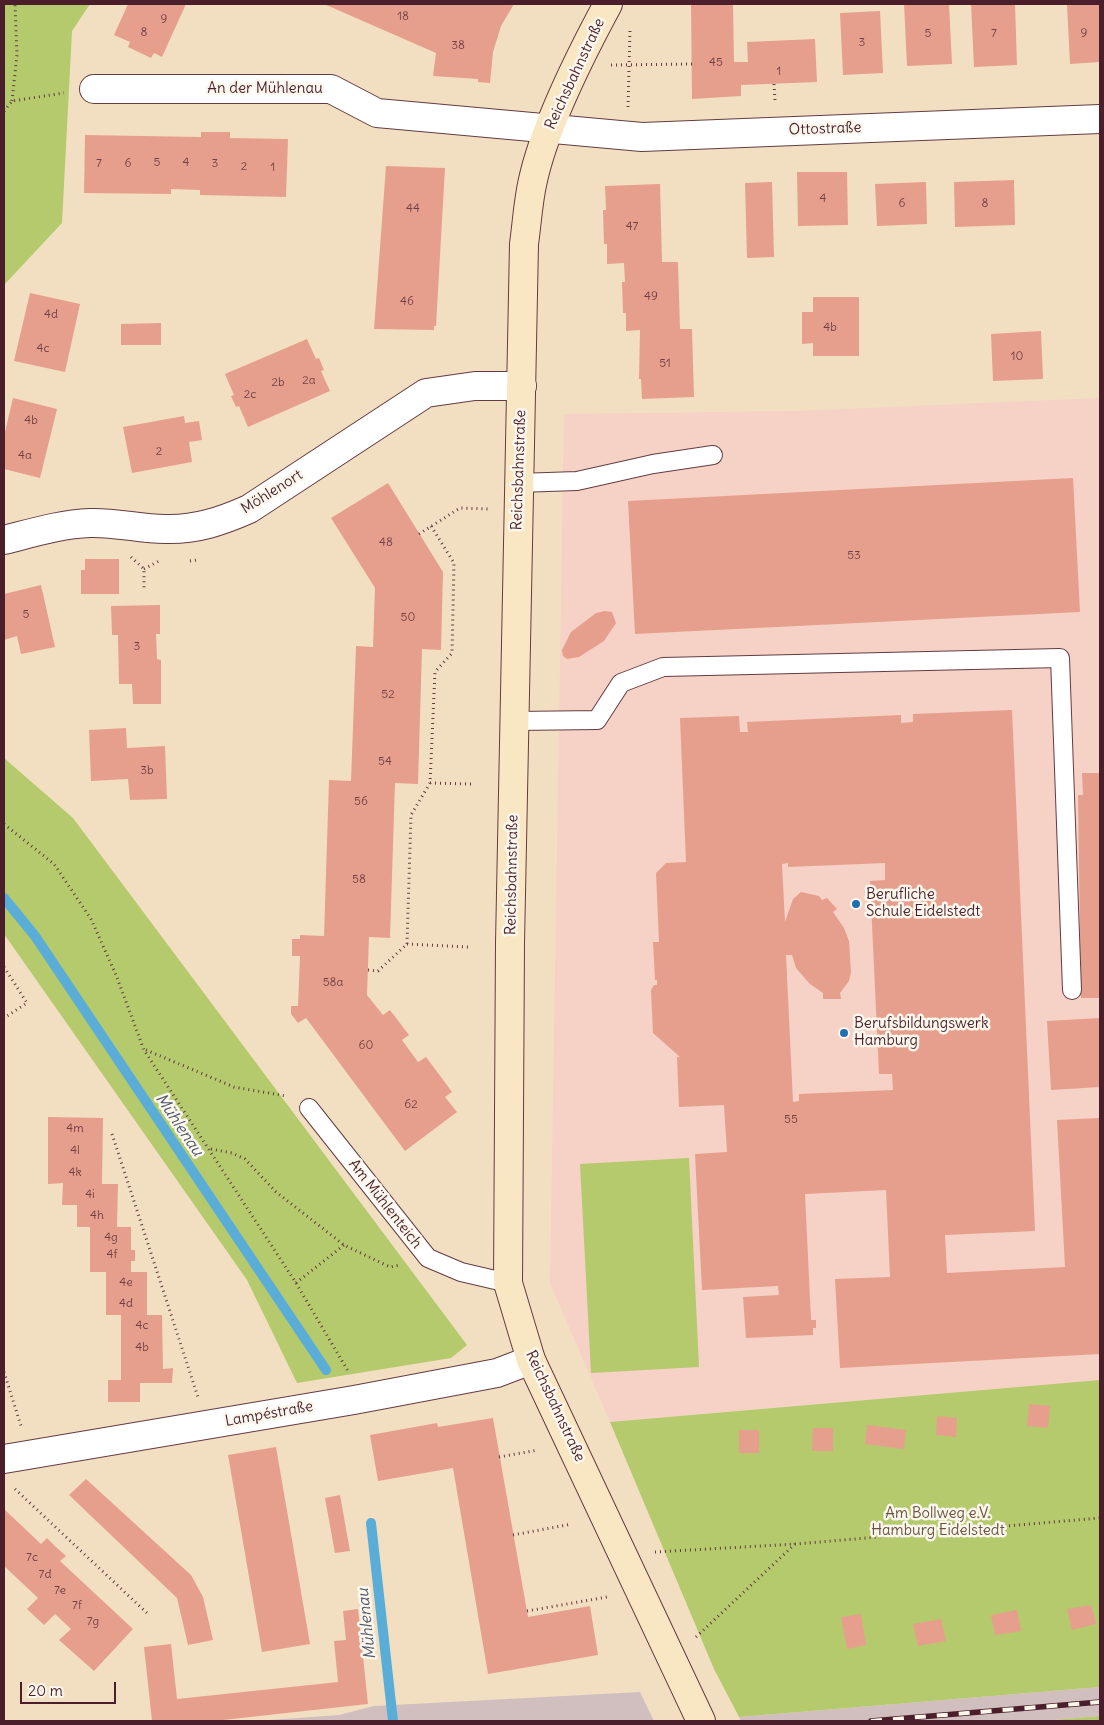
<!DOCTYPE html>
<meta charset="utf-8">
<style>
body{margin:0}
#map{position:relative;width:1104px;height:1725px;overflow:hidden;background:#f2dfc1;font-family:Delius,sans-serif}
canvas{display:block}
.frame{position:absolute;inset:0;border:5px solid #4a1f2b;pointer-events:none}
.scale{position:absolute;left:20px;top:1682px;width:96px;height:22px;box-sizing:border-box;border:2px solid #4a1f2b;border-top:0;padding-left:6px;font-size:15px;line-height:18px;white-space:nowrap;color:#4a1f2b;-webkit-text-stroke:4px #fbf7ec;paint-order:stroke}
</style>
<div id="map">
<canvas width="1104" height="1725"></canvas>
<div class="frame"></div>
<div class="scale">20 m</div>
</div>
<script>
const g = document.querySelector('canvas').getContext('2d');
g.lineJoin = 'round';
function fillPath(path, color) { g.fillStyle = color; g.fill(path, 'evenodd'); }
function trace(path, color, width, dash) { g.strokeStyle = color; g.lineWidth = width; g.lineCap = dash ? 'butt' : 'round'; g.setLineDash(dash || []); g.stroke(path); }
function label(font, color, halo, rows, align = 'center') {
  g.font = font + ' Delius,sans-serif'; g.lineWidth = 5; g.setLineDash([]); g.textBaseline = 'middle'; g.strokeStyle = halo; g.fillStyle = color; for (const [text, x, y, turn = 0] of rows) {
    g.save(); g.translate(x, y); g.rotate((+turn || 0) * Math.PI / 180); g.textAlign = isNaN(turn) ? turn : align; if (halo) g.strokeText(text, 0, 0); g.fillText(text, 0, 0); g.restore();
  }
}
fillPath(new Path2D(`
 M1100 398V1380L610 1422 550 1283 564 414 797 411Z`), '#f6d1c5');
fillPath(new Path2D(`
 M1100 1687V1716L1041 1721H741L739 1717Z
 M640 1692 654 1721H255L339 1715 374 1706Z`), '#d1bfbf');
fillPath(new Path2D(`
 M4 4H90L72 31 62 223 4 285Z
 M4 758 73 818 467 1345 451 1358 297 1383 247 1280 4 934Z
 M689 1158 699 1367 591 1373 580 1164Z
 M1100 1380V1687L739 1717 714 1669 610 1422Z
 M1100 1716V1721H1041Z`), '#b5c96d');
trace(new Path2D(`
 M4 898 35 936 326 1370
 M371 1523 393 1721`), '#5aadd6', 10);
fillPath(new Path2D(`
 M128 4H186L162 57 154 53 151 58 128 47 130 42 114 35Z
 M324 4H514L501 26 493 52 490 83 478 82V79L433 76 436 53Z
 M691 4H733L734 62H748L747 42 815 39 817 82 741 85V96L692 99Z
 M904 4H949L952 64 907 66Z
 M971 4H1015L1017 65 974 67Z
 M1082 4H1100V62L1070 64 1067 5Z
 M880 11 883 73 843 75 840 13Z
 M201 132H230V138L288 139 286 197 200 195V190L171 189V194L84 193 85 135 201 137Z
 M386 166 445 168 436 326H434V330L374 329Z
 M797 172H847L848 225 798 226Z
 M1014 180 1015 225 955 227 954 182Z
 M772 182 774 257 747 258 745 183Z
 M926 182 927 224 877 226 875 184Z
 M660 184 662 262H678L680 329H692L694 397 642 399 641 379H639L640 330 626 331V313H623L622 282H625L624 263 607 264V244H604L603 210H606L605 186Z
 M30 293 80 304 65 372 14 361Z
 M813 297H859V356H813V343L802 344V312H813Z
 M161 323V345H121V324Z
 M1041 331 1043 379 993 381 991 334Z
 M307 339 316 359 319 358 324 370 321 371 330 391 248 427 239 406 236 407 231 396 234 395 225 374Z
 M13 398 57 409 40 478 4 469V436Z
 M184 416 185 423 199 421 202 440 189 442 192 462 132 473 123 427Z
 M1073 478 1080 612 635 634 628 501Z
 M388 483 443 572 441 650 422 649 418 784 395 783 390 938 369 937 367 995 383 1015 390 1010 409 1035 402 1040 418 1062 426 1057 444 1081 452 1092 445 1097 457 1112 405 1151 306 1018 298 1023 291 1014V1006H298L300 956H292V939H300V935L324 936 329 780 351 781 356 646 373 647 375 588 331 518Z
 M85 559H119V594H81V570H85Z
 M41 585 55 647 21 654 17 636 4 640V594Z
 M160 605V634H156L157 659 161 660V704H133L132 684H119L118 635H112L111 606Z
 M605 611 612 612 616 623 604 641 579 657 567 659 563 656 562 650 571 632 596 613Z
 M1012 710 1035 1231 945 1235 947 1273 1065 1267 1057 1120 1100 1118V1354L840 1368 835 1279 890 1277 886 1190 805 1194 811 1320H816V1328H813V1335L746 1338 743 1297 779 1295 778 1286 702 1290 695 1154 727 1152 724 1105 679 1107 677 1057H680L653 1033 651 990 654 985H657V980H655L653 942H659L656 873 666 863 686 862 680 718 739 716 740 732H748L747 722 901 715V723L913 722V714ZM788 863V867L885 863V880L870 881 879 1074H892L893 1090 799 1094V1101L793 1102 786 955H792L796 968 810 984 823 993V999H841L840 993 849 981 851 972 849 941 844 928 833 912 837 909 827 898 822 900 819 896 801 892 793 899 785 922 782 864Z
 M126 728 127 748 165 746 167 799 130 800 128 779 91 781 89 730Z
 M1082 773H1100V998H1081L1078 795H1083Z
 M1100 1018V1087L1051 1090 1047 1021Z
 M48 1117 103 1118 102 1184H118L117 1227H131V1250H135V1261H131V1272H147V1315H162L163 1369 173 1368 172 1383H140V1402H108V1380H121V1315H106V1272H90V1227H77V1205H62L63 1183 48 1184Z
 M1029 1404 1050 1406 1048 1428 1027 1426Z
 M937 1416 957 1418 956 1437 936 1435Z
 M493 1418 528 1617 590 1606 598 1655 488 1674 453 1468 378 1481 370 1435 437 1423 438 1427Z
 M867 1425 906 1430 904 1449 865 1444Z
 M813 1428H833V1451H812Z
 M739 1430H759V1453H739Z
 M276 1447 310 1644 262 1652 228 1455Z
 M86 1479 191 1575 203 1597 213 1640 188 1645 177 1598 69 1495Z
 M340 1495 350 1551 335 1553 325 1498Z
 M4 1509 41 1544 47 1538 56 1547 66 1556 60 1561 133 1629 94 1671 59 1640 71 1629 55 1614 44 1625 27 1609 38 1598 4 1566Z
 M1091 1605 1096 1624 1072 1630 1067 1609Z
 M358 1609 368 1704 214 1721H152L144 1647 171 1644 177 1699 338 1682 334 1641 346 1640 343 1611Z
 M1017 1610 1021 1631 995 1635 991 1615Z
 M861 1614 866 1645 847 1649 841 1617Z
 M941 1619 946 1641 918 1646 913 1624Z`), '#e79f8d');
const lane = new Path2D(`
 M518 483 577 481 653 464 713 455
 M515 721 597 720 621 683 663 667 1060 658 1072 990
 M309 1108 428 1258 461 1272 508 1283`);
const street = new Path2D(`
 M94 89H331L377 113 642 137 1100 119
 M4 540C32 533 61 524 90 523 115 522 140 529 165 529 196 530 222 521 249 509L426 393 475 386H522
 M4 1459 354 1400 497 1373 531 1360`);
const secondary = new Path2D(`
 M608 4C581 54 545 125 533 180 528 201 527 223 524 244L510 943 508 1283 531 1360 701 1721`);
trace(lane, '#633c42', 20);
trace(street, '#633c42', 30);
trace(secondary, '#633c42', 30);
trace(new Path2D(`
 M611 65 692 64
 M774 84 775 101
 M12 101 17 55 15 4
 M628 107 630 30
 M4 111 12 101 64 93
 M419 534 460 508 490 509
 M131 557 144 569V591
 M190 561 197 560
 M144 569 159 561
 M430 783 471 784
 M4 824 54 864 91 919 116 975 144 1050 296 1283 348 1371
 M407 944 469 947
 M4 967 27 1003 4 1018
 M368 970 378 971 407 944 411 815 430 783 435 672 452 653 454 563 431 526
 M146 1050 234 1087 286 1096
 M112 1134 198 1397
 M211 1149 232 1153 245 1159 276 1192 344 1245 390 1267 400 1265
 M296 1283 344 1245
 M4 1372 21 1426
 M499 1457 538 1450
 M15 1489 148 1614
 M513 1535 572 1524
 M655 1552 796 1544 1100 1518
 M527 1611 607 1597
 M696 1637 795 1544`), '#633c42', 3, [1, 4]);
trace(lane, '#fff', 18);
trace(street, '#fff', 28);
trace(secondary, '#f9e7c3', 28);
const rail = new Path2D(`
 M871 1721 1100 1702`);
trace(rail, '#4a1f2b', 5.5);
trace(rail, '#fbf7ec', 4, [11]);
for (const [x, y, r, color] of [
 [856,904,5,"#1f6fb2"],
 [844,1033,5,"#1f6fb2"]
]) { const dot = new Path2D(); dot.arc(x, y, r, 0, 2 * Math.PI); g.fillStyle = color; g.fill(dot); trace(dot, '#fbf7ec', 2); }
label('12px', '#713f44', null, [
 ["18",403,17],
 ["9",164,20],
 ["8",144,33],
 ["5",928,34],
 ["7",994,34],
 ["9",1084,34],
 ["3",862,43],
 ["38",458,46],
 ["45",716,63],
 ["1",779,72],
 ["5",157,163],
 ["4",186,163],
 ["7",99,164],
 ["6",128,164],
 ["3",215,164],
 ["2",244,167],
 ["1",273,168],
 ["4",823,199],
 ["6",902,204],
 ["8",985,204],
 ["44",413,209],
 ["47",632,227],
 ["49",651,297],
 ["46",407,302],
 ["4d",51,315],
 ["4b",830,328],
 ["4c",43,349],
 ["10",1017,357],
 ["51",665,364],
 ["2a",309,381],
 ["2b",278,383],
 ["2c",250,395],
 ["4b",31,421],
 ["2",159,452],
 ["4a",25,456],
 ["48",386,543],
 ["53",854,556],
 ["5",26,615],
 ["50",408,618],
 ["3",137,647],
 ["52",388,695],
 ["54",385,762],
 ["3b",147,771],
 ["56",361,802],
 ["58",359,880],
 ["58a",333,983],
 ["60",366,1046],
 ["62",411,1105],
 ["55",791,1120],
 ["4m",75,1129],
 ["4l",75,1151],
 ["4k",75,1173],
 ["4i",90,1195],
 ["4h",97,1216],
 ["4g",111,1238],
 ["4f",112,1255],
 ["4e",126,1283],
 ["4d",126,1304],
 ["4c",142,1326],
 ["4b",142,1348],
 ["7c",32,1558],
 ["7d",45,1575],
 ["7e",60,1591],
 ["7f",77,1606],
 ["7g",93,1622]
]);
label('15px', '#4a1f2b', '#fbf7ec', [
 ["Reichsbahnstraße",575,74,-65],
 ["An der Mühlenau",265,89],
 ["Ottostraße",825,129,-2],
 ["Reichsbahnstraße",519,470,-88],
 ["Möhlenort",272,492,-32],
 ["Reichsbahnstraße",512,875,-89],
 ["Am Mühlenteich",385,1204,52],
 ["Reichsbahnstraße",555,1406,65],
 ["Lampéstraße",269,1414,-10]
]);
label('15px', '#4a1f2b', '#fbf7ec', [
 ["Berufliche",866,895],
 ["Schule Eidelstedt",866,912],
 ["Berufsbildungswerk",854,1024],
 ["Hamburg",854,1041]
], 'left');
label('15px', '#6a523f', '#fbf7ec', [
 ["Am Bollweg e.V.",938,1514],
 ["Hamburg Eidelstedt",938,1531]
]);
label('italic 16px', '#50586f', '#fbf7ec', [
 ["Mühlenau",179,1125,56],
 ["Mühlenau",367,1624,-96]
]);
</script>
